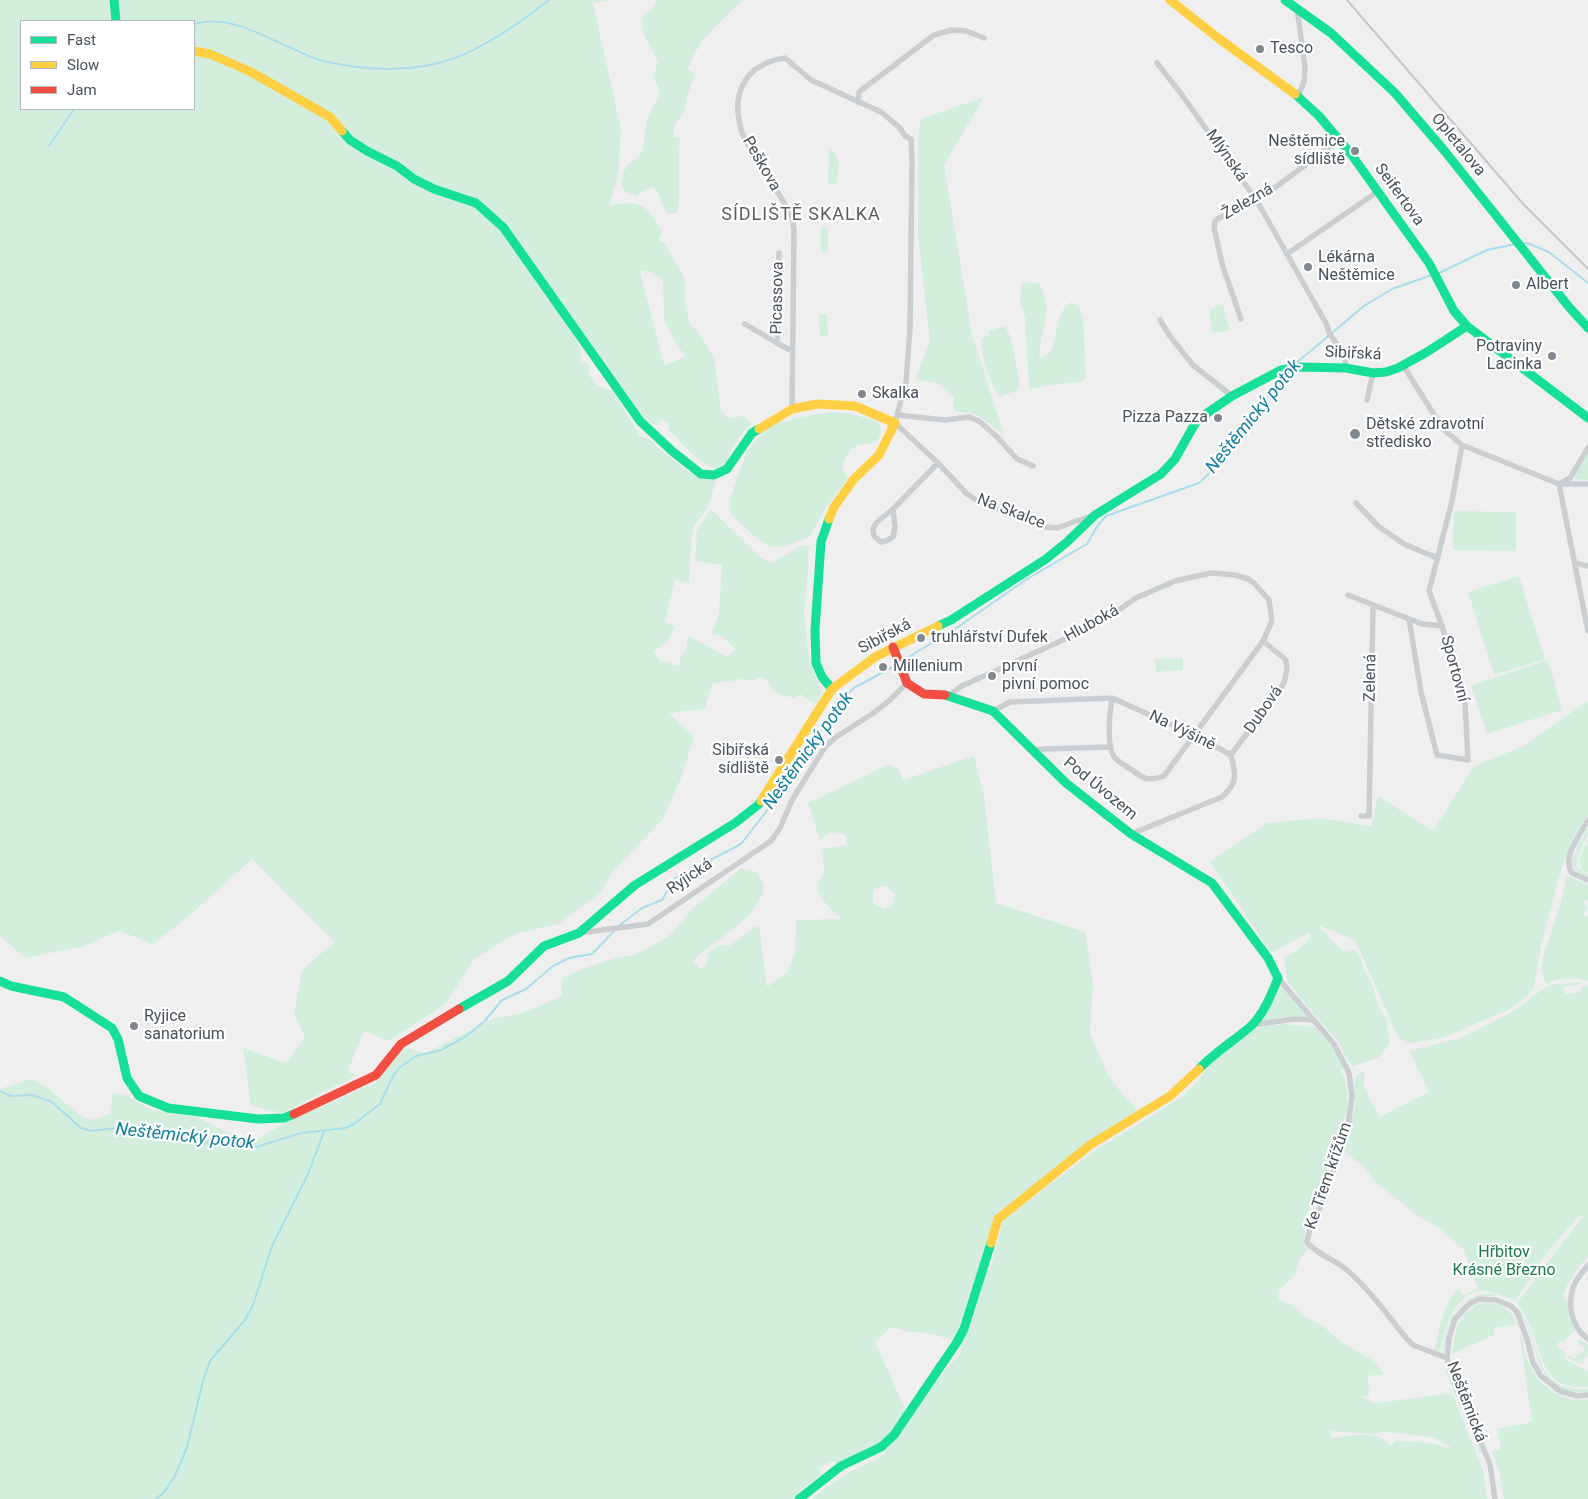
<!DOCTYPE html>
<meta charset="utf-8">
<style>
body{margin:0}
#map{position:relative;width:1588px;height:1499px;overflow:hidden;background:#f0efef;font-family:Roboto,sans-serif}
canvas{display:block}
.legend{position:absolute;left:20px;top:20px;width:175px;height:90px;box-sizing:border-box;background:#fff;border:1px solid #b5b9bd;margin:0;padding:6px 9px;list-style:none;font-size:15px;color:#47515b}
.legend li{display:flex;align-items:center;gap:10px;height:25px}
.legend b{width:25px;border:1px solid #b5b9bd}
</style>
<div id="map">
<canvas width="1588" height="1499"></canvas>
<ul class="legend">
<li><b style="height:6px;background:#16e098"></b>Fast</li>
<li><b style="height:6px;background:#ffcf43"></b>Slow</li>
<li><b style="height:6px;background:#f24e42"></b>Jam</li>
</ul>
</div>
<script>
const g = document.querySelector('canvas').getContext('2d');
g.lineJoin = 'round';
function fillPath(path, color) { g.fillStyle = color; g.fill(path, 'evenodd'); }
function trace(path, color, width, dash) { g.strokeStyle = color; g.lineWidth = width; g.lineCap = dash ? 'butt' : 'round'; g.setLineDash(dash || []); g.stroke(path); }
function label(font, color, halo, rows, align = 'center') {
  g.font = font + ' Roboto,sans-serif'; g.lineWidth = 4.5; g.setLineDash([]); g.textBaseline = 'middle'; g.strokeStyle = halo; g.fillStyle = color; for (const [text, x, y, turn = 0] of rows) {
    g.save(); g.translate(x, y); g.rotate((+turn || 0) * Math.PI / 180); g.textAlign = isNaN(turn) ? turn : align; if (halo) g.strokeText(text, 0, 0); g.fillText(text, 0, 0); g.restore();
  }
}
fillPath(new Path2D(`
 M0 0H110L113 21H21V109H194V54L209 58 250 75 328 120 347 142 475 206 500 230 577 338 582 362 589 363C587 380 597 388 613 391L640 436 651 440 658 448 688 471 702 477H717L709 503 704 513 695 524 692 534 689 583 675 580 665 622 675 626 669 639 654 652 661 662 668 661 676 666 681 664 679 658 688 646 686 643 689 636 727 657 736 649 720 635H713V631L719 612 722 565 695 561 697 531 711 509 761 558 771 563 801 546H809L807 584 804 610 808 651 812 667 822 692 816 704 800 694 795 698C778 694 774 694 765 678H757L752 681 742 679 712 684 705 709 669 713 694 737 681 778 663 819 615 869 599 894 559 924 515 934 474 959 446 1004 388 1041 364 1031 348 1070 356 1076 282 1113 251 1106 243 1048 286 1063 305 1036 294 1014 302 970 334 942 252 859 190 915 153 944 119 931 84 946 25 958 0 936Z
 M118 0H610L593 3 621 130 618 175 609 207C614 204 619 203 625 203 648 202 651 215 663 232L659 238V241L664 242 684 277 686 285 684 298 690 324 698 332 714 357 721 411 729 418 743 416 752 424C741 435 731 444 729 460L721 467 714 469 695 457 669 430 668 422 661 420 656 425 650 423 643 416V418L478 200 435 185 416 176 352 137 332 115 194 47V21H120ZM640 271 652 272 663 280 664 319 677 345 685 356 683 358 664 365Z
 M657 0H744L735 7 701 42 687 69 695 73 687 97 684 111 674 126V137H680C678 162 680 187 678 212L669 215C659 207 663 192 651 187L636 196 625 192 622 186V176L627 165 637 158 643 151 647 118 659 96 658 86 653 77 658 61C653 51 635 25 644 15 650 9 653 9 657 0Z
 M984 97 944 165 972 335 1004 434 977 415 954 411V397L938 383 915 380 930 341 918 236V136L921 119Z
 M832 149 839 160 837 185 828 184 829 150Z
 M821 227H828V252H821Z
 M1027 282 1039 283C1054 310 1041 329 1039 355L1041 358C1063 350 1049 314 1072 302L1079 307 1083 317 1086 377 1082 382 1056 384 1030 389 1029 387 1025 317 1020 303 1021 286 1023 283Z
 M1223 304 1230 330 1212 333 1209 309Z
 M827 314 828 336 820 337 819 314Z
 M1005 326 1011 338 1020 386 1019 390 999 397 987 372 983 358 981 338 989 336 988 331Z
 M830 412 847 413 878 421C881 426 882 431 880 436 875 449 861 440 852 449 847 453 845 461 842 467L848 478 826 507 810 537C799 541 784 548 772 547 762 546 742 523 732 517L729 502 747 450 766 430 777 423 796 418Z
 M1588 453V480L1575 479 1573 478Z
 M1454 511 1516 512V551L1453 550Z
 M1519 576 1545 659 1494 675 1468 592Z
 M1183 658V670L1156 672 1155 659Z
 M1548 660 1562 710 1487 734 1471 685Z
 M1588 701V816L1581 825 1572 840 1561 870 1541 945 1534 987 1528 995 1510 1009 1445 1037 1407 1044 1397 1035 1355 940 1320 926 1318 928C1328 932 1334 945 1345 952L1355 950C1361 954 1361 962 1363 968 1365 973 1370 977 1371 982 1376 995 1376 1010 1387 1019V1030L1390 1036 1389 1045 1378 1058 1353 1066 1347 1060 1339 1043 1301 999 1287 980 1284 957 1296 951 1310 939V932L1271 953 1210 862 1266 823 1321 818 1371 826 1378 796 1433 831 1474 766 1521 747Z
 M974 756 984 796 996 903 1085 932 1093 983 1090 1034 1107 1073 1122 1094 1138 1110 1088 1142 995 1217 961 1328 954 1340 926 1333 909 1332 891 1327 875 1342 906 1411C885 1443 873 1450 837 1463L832 1461 819 1467 821 1474 791 1499H0V1089L31 1079 47 1087 79 1115 91 1120 111 1114 112 1093 127 1096 152 1110 195 1116 241 1139 261 1137 283 1124 376 1082 404 1048H409L424 1054 495 1018 523 1013 562 996V978L585 968 609 960 637 954 669 936 693 908 741 868 757 872 764 885C763 891 762 898 758 903 742 928 714 940 693 961L700 969 706 966 708 953C715 948 720 943 728 946 741 941 742 931 759 926L767 987 787 973 795 954 796 920 843 919C835 914 817 897 817 886 817 881 822 877 824 872 825 865 822 856 821 849L852 844 845 843 847 839 844 834C834 831 827 832 820 841L808 803 888 765 898 768 903 780ZM881 886H885L895 894 893 903 885 909 873 903V890Z
 M1588 828C1588 842 1576 852 1577 867L1588 874V877C1580 874 1575 871 1571 863L1578 844Z
 M1588 840V873L1582 869 1579 860Z
 M1567 875 1588 885V900L1584 902 1587 910 1583 912 1586 917 1588 916V981C1576 977 1557 978 1546 984L1541 969 1544 954 1561 902Z
 M1581 982V984L1564 987 1565 994 1581 992 1580 987 1588 986V1256C1578 1269 1566 1282 1563 1298L1567 1300 1569 1318 1575 1330 1563 1343 1560 1341 1556 1346 1567 1354 1564 1359 1588 1371V1387C1541 1391 1543 1354 1529 1323 1526 1316 1521 1310 1517 1303L1583 1216 1580 1215 1548 1251 1515 1301C1510 1298 1505 1297 1500 1295 1461 1277 1444 1322 1440 1354L1434 1352C1439 1330 1442 1308 1456 1290L1459 1289 1463 1296 1467 1293 1478 1289 1463 1249 1438 1227 1419 1217 1375 1182 1363 1166 1342 1150 1355 1105 1354 1082 1358 1074 1364 1072 1365 1075 1363 1084 1379 1117 1429 1092 1409 1051 1461 1038 1514 1011 1536 994 1550 985Z
 M1280 984 1309 1018 1256 1022Z
 M1286 1024 1315 1027 1332 1045 1344 1069 1341 1070 1345 1079 1347 1095V1109L1342 1129 1316 1200 1303 1218 1308 1249 1299 1260 1295 1275 1278 1291 1279 1300 1292 1305 1303 1315 1324 1327 1341 1342 1374 1361 1384 1374 1368 1376 1369 1396H1361L1371 1402 1377 1403 1452 1393 1483 1470 1487 1499H811L842 1476 884 1455V1450L897 1437 935 1383 961 1352V1344L971 1326 985 1271 990 1270 1003 1220 1094 1151 1182 1097 1196 1083 1220 1051 1254 1028ZM1330 1431 1374 1434 1382 1432 1397 1433 1435 1438 1450 1447 1449 1449C1432 1441 1414 1442 1396 1441L1391 1446C1377 1429 1352 1435 1332 1438Z
 M1481 1294H1495V1296C1467 1294 1453 1307 1447 1334 1445 1341 1446 1348 1442 1354 1446 1327 1452 1302 1481 1294Z
 M1479 1303C1524 1300 1517 1338 1531 1368 1536 1380 1547 1388 1558 1394 1567 1399 1578 1401 1588 1399V1499H1504L1499 1470 1492 1451 1501 1449 1497 1429 1532 1422 1518 1324 1494 1328V1335L1452 1354C1454 1333 1459 1314 1479 1303Z
 M1516 1305C1521 1312 1525 1318 1528 1325 1540 1358 1542 1393 1588 1389V1392C1540 1396 1539 1360 1527 1326 1524 1318 1518 1312 1516 1305Z
 M1580 1339 1588 1345V1354L1583 1360 1584 1364 1575 1362 1567 1357 1569 1355 1574 1359 1579 1353 1581 1354 1585 1349 1577 1343Z
 M1447 1370 1451 1379 1482 1453 1480 1454 1445 1371Z`), '#d4eede');
trace(new Path2D(`
 M194 24C226 15 256 32 284 45 297 50 310 58 323 61 365 71 414 73 455 58 489 45 520 23 549 0
 M49 146 74 109
 M1523 243H1527L1549 252 1588 283
 M1437 274 1487 250 1516 244
 M1295 364 1364 306 1392 289 1432 275
 M902 661 958 627 1027 579 1087 544 1098 525 1106 516 1199 483 1216 467 1231 440 1289 372
 M620 925 642 908 662 900 674 879 741 844 782 791 841 700 854 688 896 665
 M0 1091 11 1096 32 1095 52 1102 81 1128 92 1131 124 1127 191 1141 256 1147 301 1133 345 1128 354 1124 380 1104 393 1076 399 1068 416 1056 441 1050 465 1037 485 1021 502 1000 526 989 553 966 569 958 592 954 615 930
 M156 1499 164 1492 175 1476 187 1447 204 1377 210 1361 245 1320 253 1305 272 1246 309 1172 324 1131`), '#a9ddec', 2);
trace(new Path2D(`
 M1297 8 1305 68 1304 82 1298 96
 M1157 63 1182 95 1257 201 1327 325 1329 333 1344 354 1346 368
 M858 102 859 92 934 35 952 30 966 31 984 38
 M779 253 777 343 792 351
 M1287 254 1377 192
 M1241 319 1223 267 1214 228 1215 221 1219 218 1257 201 1339 140
 M1160 320 1169 335 1193 365 1232 396
 M745 324 777 343
 M1403 365 1443 429 1462 445 1559 484H1588
 M1367 400 1373 373
 M792 409 794 230 792 216C780 196 768 176 755 156 751 148 744 140 742 132 730 95 744 64 785 58L811 80 881 112 900 128 905 136 911 139 912 160 910 328 906 382 895 423 938 463 967 494 978 501 1045 527 1057 528 1091 516
 M897 415 945 420 969 417 979 421 997 437 1017 459 1033 466
 M1588 448 1570 478 1559 484 1588 631
 M1356 503 1378 526 1404 544 1437 558
 M893 509 895 527 893 537 886 541 881 542 874 536 873 529 876 523 893 509 938 463
 M1575 563 1588 566
 M1348 595 1422 624 1442 626
 M1409 619 1421 692 1437 755 1468 760 1465 702 1442 626 1429 591 1452 501 1462 445
 M949 695 962 686 1098 624 1136 598 1175 581 1211 573 1235 575 1248 579 1254 583 1269 600 1272 621 1263 641 1286 660 1287 669 1284 683 1231 755
 M1112 698C1110 712 1105 748 1116 759 1120 763 1127 767 1132 770 1145 780 1148 781 1164 776L1263 641
 M993 711 1010 702 1112 698 1195 735 1231 755C1236 776 1238 782 1222 797L1131 834
 M1033 750 1045 749 1111 747
 M1361 816H1369L1373 606
 M1588 820C1580 835 1561 857 1572 873L1588 880
 M579 933 648 924 771 841 780 828 792 800 825 747 836 737 872 714 889 701 907 683
 M1278 978 1334 1044 1349 1073 1352 1096 1348 1125 1341 1148 1320 1208 1311 1224 1307 1242C1317 1255 1336 1260 1348 1271 1371 1291 1388 1316 1407 1339L1413 1345 1447 1358
 M1252 1025 1294 1019 1314 1020
 M1588 1265C1584 1270 1579 1276 1576 1281 1566 1301 1570 1326 1588 1339
 M1495 1499 1490 1464 1452 1375 1447 1358 1449 1338 1455 1319 1469 1304 1479 1299 1496 1300 1511 1306 1517 1312 1527 1339 1533 1363 1541 1376 1560 1391 1577 1396 1588 1395`), '#cbced0', 5.5);
trace(new Path2D(`
 M114 0 116 21
 M1285 0 1331 33 1395 93 1443 149 1569 307 1588 328
 M1295 94 1319 116 1351 154 1429 263 1454 311 1467 326 1588 418
 M342 131 350 140 367 151 397 166 414 179 434 189 476 203 503 227 640 421 672 451 701 474 714 475 727 469 752 433 759 429
 M829 519 821 542 815 630 816 663 822 677 832 689
 M938 626 951 620 1046 559 1067 542 1095 515 1161 474 1175 459 1197 420 1232 396 1281 370 1300 367 1346 368 1373 373 1386 372 1398 368 1427 352 1467 326
 M945 695 993 711 1066 783 1131 834 1212 883 1268 958 1278 978C1271 995 1264 1014 1251 1026 1234 1041 1215 1052 1199 1069
 M0 981 11 986 64 997 112 1028 118 1039 127 1078 139 1096 168 1108 258 1119 284 1118 294 1114
 M459 1009 508 981 544 946 579 933 635 885 735 823 758 805 761 801
 M799 1499 841 1466 881 1447 894 1435 957 1342 964 1329 991 1243`), '#16e098', 9);
trace(new Path2D(`
 M1170 0 1218 38 1295 94
 M194 51 210 54 251 72 330 117 342 131
 M759 429 792 409 817 404 855 406 895 423 879 455 854 479 834 507 829 519
 M761 801 832 689 875 657 938 626
 M991 1243 998 1219 1090 1145 1170 1096 1199 1069`), '#ffcf43', 9);
trace(new Path2D(`
 M893 647 907 683 924 694 945 695
 M294 1114 376 1075 401 1044 459 1009`), '#f24e42', 9);
trace(new Path2D(`
 M1347 0 1525 206 1588 269`), '#c5c7c9', 2);
for (const [x, y, r, color] of [
 [1260,49,5,"#82888f"],
 [1355,151,5,"#82888f"],
 [1308,267,5,"#82888f"],
 [1516,285,5,"#82888f"],
 [1552,356,5,"#82888f"],
 [862,394,5,"#82888f"],
 [1218,418,5,"#82888f"],
 [1355,434,6,"#82888f"],
 [921,638,5,"#82888f"],
 [883,667,5,"#82888f"],
 [992,676,5,"#82888f"],
 [779,760,5,"#82888f"],
 [134,1026,5,"#82888f"]
]) { const dot = new Path2D(); dot.arc(x, y, r, 0, 2 * Math.PI); g.fillStyle = color; g.fill(dot); trace(dot, '#fff', 2); }
label('16px', '#47515b', '#fff', [
 ["Tesco",1270,49],
 ["Neštěmice",1345,142,"right"],
 ["sídliště",1345,160,"right"],
 ["Lékárna",1318,258],
 ["Neštěmice",1318,276],
 ["Albert",1526,285],
 ["Potraviny",1542,347,"right"],
 ["Lacinka",1542,365,"right"],
 ["Skalka",872,394],
 ["Pizza Pazza",1208,418,"right"],
 ["Dětské zdravotní",1366,425],
 ["středisko",1366,443],
 ["truhlářství Dufek",931,638],
 ["Millenium",893,667],
 ["první",1002,667],
 ["pivní pomoc",1002,685],
 ["Sibiřská",769,751,"right"],
 ["sídliště",769,769,"right"],
 ["Ryjice",144,1017],
 ["sanatorium",144,1035]
], 'left');
label('16px', '#47515b', '#fff', [
 ["Opletalova",1458,145,51],
 ["Mlýnská",1226,156,55],
 ["Peškova",761,164,60],
 ["Seifertova",1399,195,54],
 ["Železná",1248,202,-30],
 ["Picassova",778,298,-89],
 ["Sibiřská",1353,354,3],
 ["Na Skalce",1011,512,21],
 ["Hluboká",1092,624,-29],
 ["Sibiřská",885,637,-28],
 ["Sportovní",1454,669,75],
 ["Zelená",1371,678,-89],
 ["Dubová",1264,710,-55],
 ["Na Výšině",1182,731,26],
 ["Pod Úvozem",1100,789,39],
 ["Ryjická",690,877,-34],
 ["Ke Třem křížům",1329,1176,-71],
 ["Neštěmická",1466,1402,69]
]);
label('16px', '#197b4b', '#fff', [
 ["Hřbitov",1504,1253],
 ["Krásné Březno",1504,1271]
]);
g.letterSpacing = '1px';
label('18px', '#5b5e63', '#fff', [
 ["SÍDLIŠTĚ SKALKA",801,215]
]);
g.letterSpacing = '0px';
label('italic 18px', '#0f7e9e', '#fff', [
 ["Neštěmický potok",1254,417,-51],
 ["Neštěmický potok",809,751,-54],
 ["Neštěmický potok",185,1137,6]
]);
</script>
